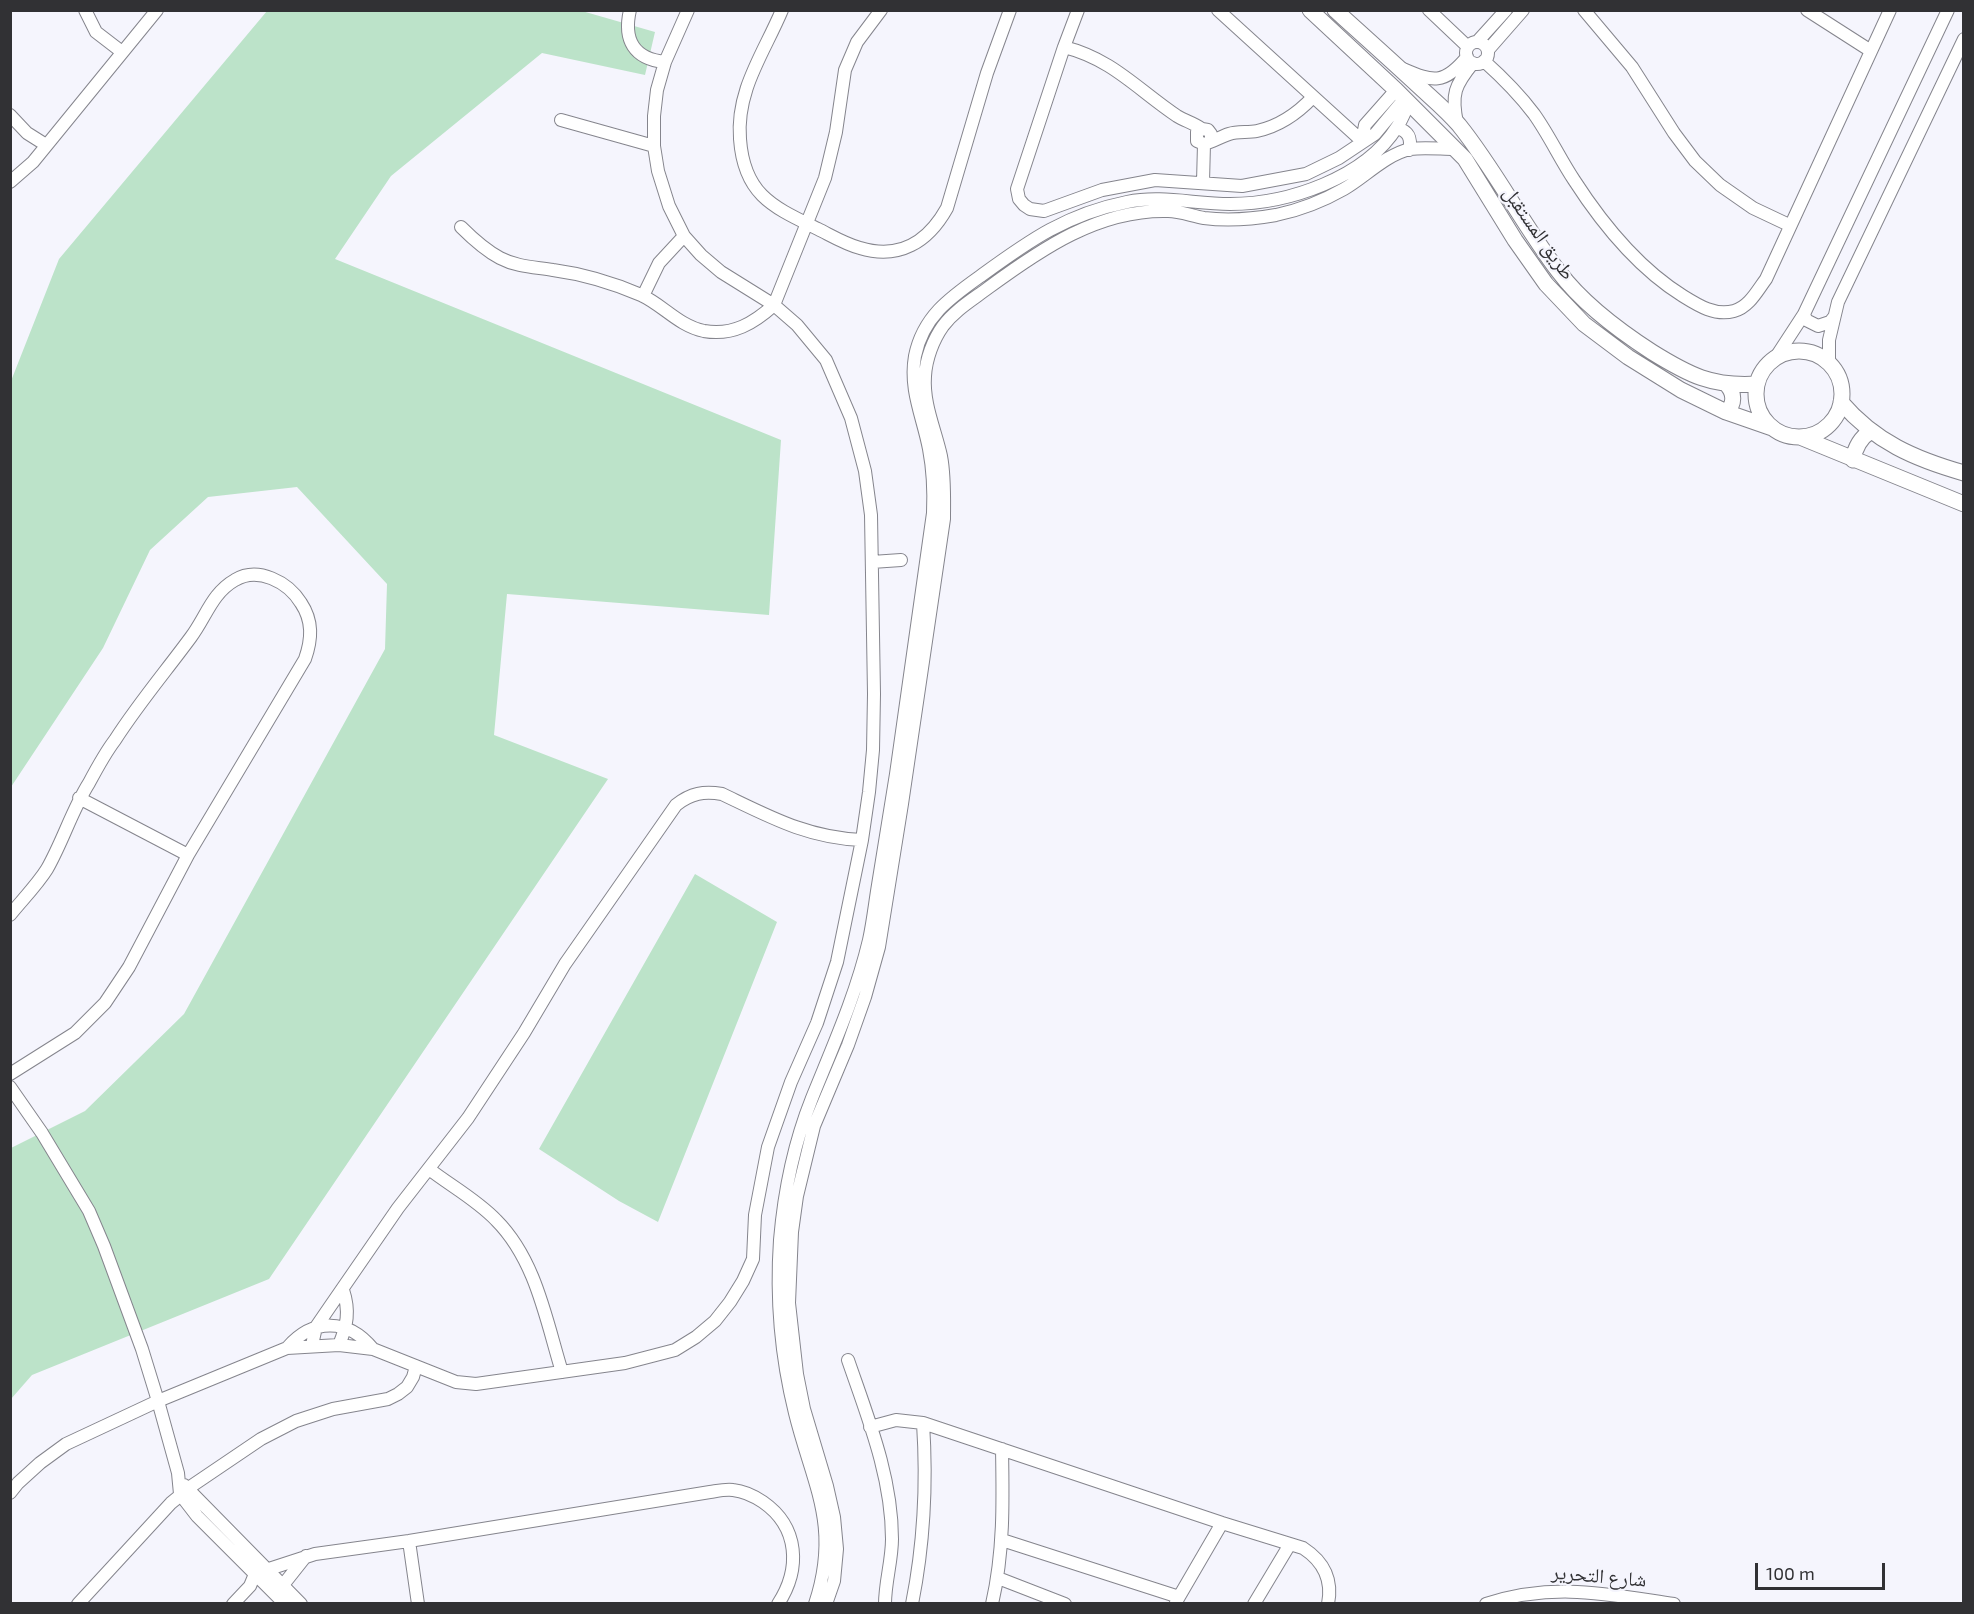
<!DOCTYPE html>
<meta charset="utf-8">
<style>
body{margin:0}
#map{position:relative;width:1974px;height:1614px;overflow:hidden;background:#f5f5fd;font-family:"Exo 2",sans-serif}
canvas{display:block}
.frame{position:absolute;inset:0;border:12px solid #313134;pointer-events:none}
.scale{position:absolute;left:1755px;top:1563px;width:130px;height:27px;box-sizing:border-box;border:3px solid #313134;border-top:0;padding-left:8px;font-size:18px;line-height:21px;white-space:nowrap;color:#313134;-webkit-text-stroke:4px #f5f5fd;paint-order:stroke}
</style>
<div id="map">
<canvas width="1974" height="1614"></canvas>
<div class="frame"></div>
<div class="scale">100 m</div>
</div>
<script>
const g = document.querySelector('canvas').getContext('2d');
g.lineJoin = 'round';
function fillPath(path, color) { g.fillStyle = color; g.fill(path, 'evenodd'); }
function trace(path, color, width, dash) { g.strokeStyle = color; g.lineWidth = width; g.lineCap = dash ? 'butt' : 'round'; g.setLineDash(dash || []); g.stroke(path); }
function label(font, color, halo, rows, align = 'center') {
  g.font = font + ' "Exo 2","Noto Naskh Arabic",sans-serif'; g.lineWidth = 4.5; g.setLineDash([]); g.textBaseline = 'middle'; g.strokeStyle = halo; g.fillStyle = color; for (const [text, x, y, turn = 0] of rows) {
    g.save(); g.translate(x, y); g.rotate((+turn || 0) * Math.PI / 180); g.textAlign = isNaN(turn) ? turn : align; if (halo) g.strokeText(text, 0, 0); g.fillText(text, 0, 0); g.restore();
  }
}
fillPath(new Path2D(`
 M267 11H582L655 32 645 75 542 53 391 176 335 259 781 440 769 615 507 594 494 735 608 779 269 1279 32 1375 11 1399V1148L85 1111 184 1014 385 649 387 584 297 487 208 497 150 550 103 648 11 787V381L59 259Z
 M695 874 777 922 658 1222 619 1201 539 1149Z`), '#bce3c9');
const minor = new Path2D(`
 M85 10 96 32 122 52
 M630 10C623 40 634 59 665 62
 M782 10C764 53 736 90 740 139 744 195 773 207 818 229 832 236 845 244 860 248 899 260 928 242 947 208L987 73 1010 10
 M1078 10 1064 47 1017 189 1019 199 1024 205 1030 209 1044 211 1102 190 1155 180 1242 186 1306 174 1339 158 1375 134 1405 98
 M1218 10 1362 141
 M1429 10 1468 47
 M1584 10 1632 67 1674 133 1695 161 1720 185 1753 208 1789 225
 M1807 10 1871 51
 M1477 42 1506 10
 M1466 53a11 11 0 1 1 22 0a11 11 0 1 1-22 0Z
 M1064 47C1112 59 1137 89 1177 116 1185 121 1194 123 1202 129
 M1488 50 1523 10
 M1484 61C1503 78 1519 94 1534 114 1549 135 1560 159 1574 180 1603 225 1638 268 1683 296 1699 306 1715 316 1734 311 1749 307 1757 291 1766 279L1890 10
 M1403 69C1433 82 1444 85 1467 57
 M10 115 27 133 46 145
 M561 120 654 146
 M1457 123C1451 94 1455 85 1473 63
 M1397 128C1408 131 1412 138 1409 150
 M1211 140V134L1208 130 1202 129 1197 132V141L1204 144C1212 142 1220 137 1229 134 1238 131 1248 133 1257 131 1280 126 1297 114 1313 97
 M1362 141 1365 125 1396 90
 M10 182 33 162 157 10
 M1203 182 1204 144
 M461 227C473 239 485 250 500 258 517 267 535 267 553 270 583 274 613 283 641 295 663 305 679 326 704 331 733 336 754 323 774 305L825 178 836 132 845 70 857 42 881 10
 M643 296 659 263 684 236
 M1804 314 1806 320 1818 326 1830 322 1834 317
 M1774 360 1804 314 1948 10
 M1829 364V340L1838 302 1964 39
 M872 562 901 560
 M79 798 188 855
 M10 915C22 900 37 885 47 869 63 841 72 810 89 783 97 768 105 753 115 740 138 704 166 671 191 637 206 617 212 593 235 580 258 566 288 582 301 603 313 621 312 639 305 659L188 855 129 967 105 1003 75 1033 10 1074
 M10 1087 42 1133 89 1211 104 1246 142 1349 158 1401 178 1473 180 1494 197 1516 285 1604
 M429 1169C451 1186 477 1200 496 1220 536 1260 546 1320 562 1372
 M312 1345 316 1327 329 1308 398 1208 468 1118 524 1033 565 964 676 805C691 793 704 791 722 794 770 817 808 838 862 840
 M339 1345C347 1326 350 1311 343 1290
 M287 1348C313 1318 348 1318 373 1349
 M848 1360C868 1418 892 1477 892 1539 892 1561 885 1582 885 1604
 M870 1427 896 1420 923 1423 1222 1523 1303 1548C1323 1561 1333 1579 1328 1604
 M184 1485 301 1604
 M10 1493 18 1483 40 1463 66 1444 158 1401 287 1348 339 1345 373 1349 456 1382 476 1384 625 1363 675 1350 696 1337 715 1321 730 1302 743 1281 753 1259 755 1215 768 1147 791 1082 817 1023 837 962 862 840 869 792 873 750 874 694 871 515 865 471 851 418 826 360 797 325 774 305 721 272 701 255 684 236 669 206 658 171 654 146V116L657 90 665 62 688 10
 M1002 1540 1179 1597
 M409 1541 418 1604
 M269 1569 315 1554 409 1541 710 1492C717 1491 725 1489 733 1490 743 1491 754 1496 763 1502 799 1527 801 1569 778 1604
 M998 1578 1065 1604
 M283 1585 306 1556
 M1176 1602 1222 1523
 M78 1604 171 1503 193 1485 261 1439 296 1421 333 1409 388 1399 398 1394 407 1387 413 1377 416 1366
 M233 1604 250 1586 255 1574
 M815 1604C841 1525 813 1486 795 1413 781 1357 776 1298 780 1240 784 1193 794 1143 812 1098 833 1046 856 995 869 940 873 922 875 903 878 885 884 848 890 811 896 774 908 687 921 600 933 513 934 491 933 470 929 449 923 417 909 390 915 356 923 316 951 297 982 275 1030 240 1067 214 1127 202 1161 195 1195 204 1230 204 1288 204 1365 178 1397 127 1402 120 1405 111 1409 103
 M826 1604 834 1581 837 1549 834 1517 827 1486 804 1409 797 1374 789 1303 792 1232 797 1196 814 1126 848 1045 865 997 879 947 902 804 944 519C944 498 945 477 941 456 935 429 923 404 925 376 926 359 933 340 943 326 955 310 972 300 988 288 1041 249 1099 209 1168 211 1180 211 1192 216 1204 218 1227 221 1253 219 1276 215 1300 210 1323 201 1344 189 1365 177 1385 155 1410 149 1424 147 1441 149 1455 149
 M912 1604C924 1544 927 1483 923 1423
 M992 1604C1004 1552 1003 1501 1002 1449
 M1254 1604 1290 1544
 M1486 1604C1554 1582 1606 1594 1674 1604`);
const major = new Path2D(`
 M1310 10 1396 90 1465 159 1515 240 1546 284 1584 324 1628 357 1681 390 1726 412 1772 428
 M1335 10C1365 37 1394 63 1423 90 1435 101 1448 112 1459 125 1496 171 1523 225 1559 272 1583 304 1618 330 1652 352 1689 375 1712 387 1757 384
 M1756 394a43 43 0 1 1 86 0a43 43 0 1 1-86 0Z
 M1841 402C1875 442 1915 459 1964 473
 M1726 412C1735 404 1735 393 1726 384
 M1800 437 1964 504
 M1853 460C1855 447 1860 438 1871 431`);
trace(minor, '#85858d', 14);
trace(major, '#85858d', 17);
trace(minor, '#fff', 12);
trace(major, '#fff', 15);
label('20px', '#313134', '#f5f5fd', [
 ["طريق المستقبل",1539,233,55],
 ["شارع التحرير",1599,1576,5]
]);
</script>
